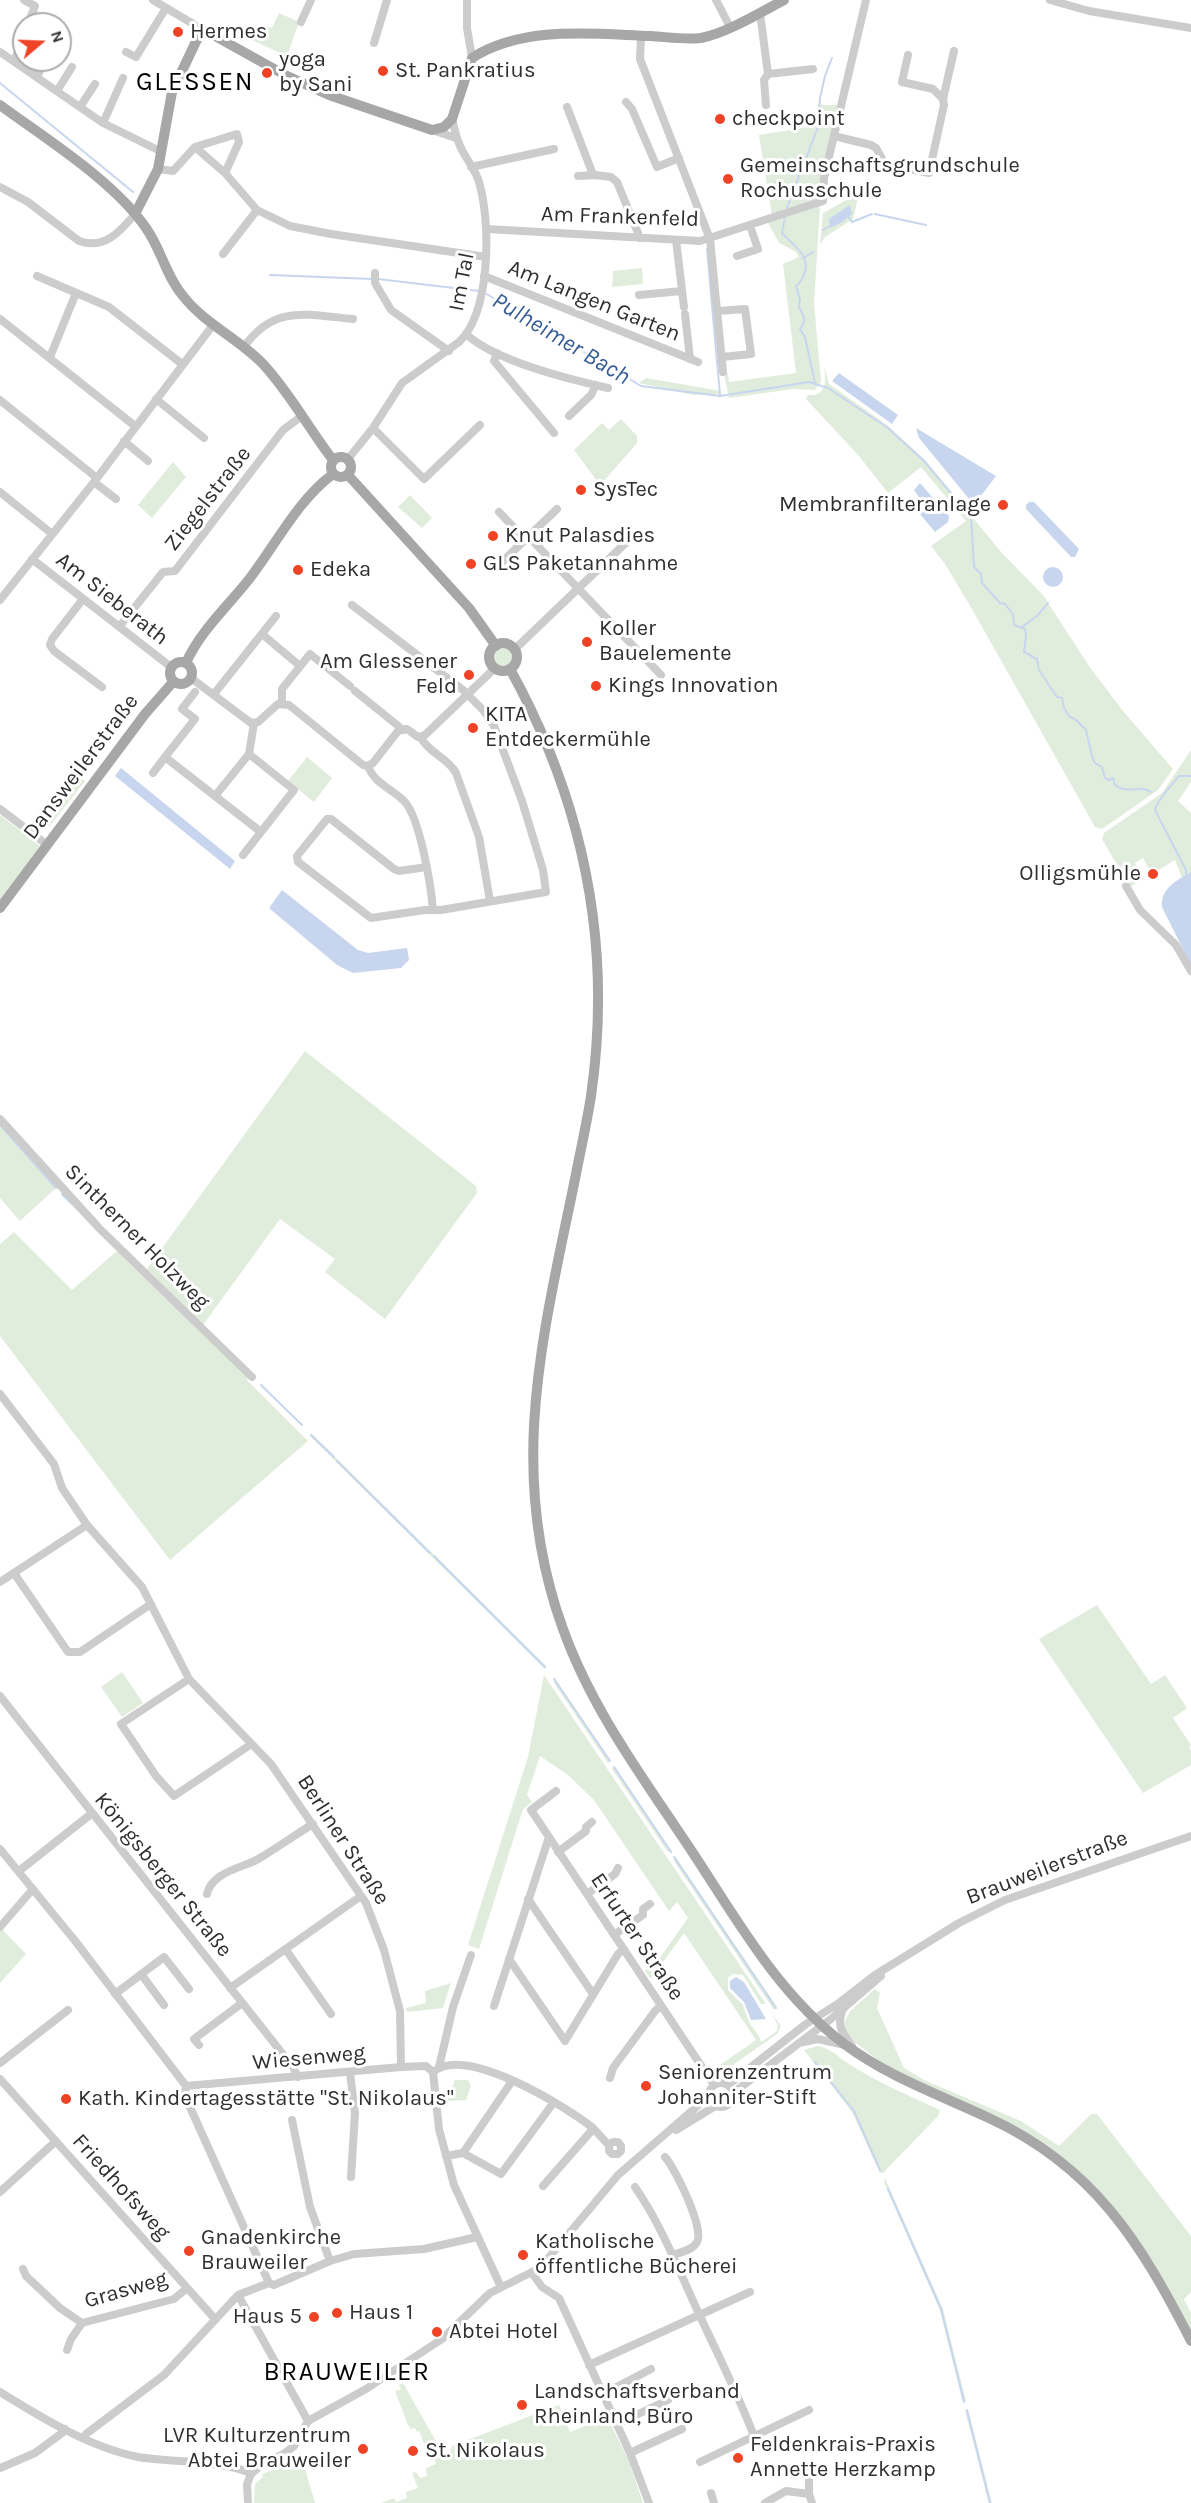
<!DOCTYPE html>
<meta charset="utf-8">
<style>
body{margin:0}
#map{position:relative;width:1191px;height:2503px;overflow:hidden;background:#fff;font-family:Karla,sans-serif}
canvas{display:block}
.north{position:absolute;left:12px;top:12px;width:60px;height:60px;box-sizing:border-box;background:#fff;border:2px solid #acacac;border-radius:50%;rotate:71deg;font-size:16px;font-weight:700;line-height:24px;text-align:center;color:#2f2f2f}
.north::after{content:'';display:block;margin:auto;width:21px;height:27px;background:#f04326;clip-path:polygon(50% 0,100% 100%,50% 72%,0 100%)}
</style>
<div id="map">
<canvas width="1191" height="2503"></canvas>
<div class="north">N</div>
</div>
<script>
const g = document.querySelector('canvas').getContext('2d');
g.lineJoin = 'round';
function fillPath(path, color) { g.fillStyle = color; g.fill(path, 'evenodd'); }
function trace(path, color, width, dash) { g.strokeStyle = color; g.lineWidth = width; g.lineCap = dash ? 'butt' : 'round'; g.setLineDash(dash || []); g.stroke(path); }
function label(font, color, halo, rows, align = 'center') {
  g.font = font + ' Karla,sans-serif'; g.lineWidth = 6; g.setLineDash([]); g.textBaseline = 'middle'; g.strokeStyle = halo; g.fillStyle = color; for (const [text, x, y, turn = 0] of rows) {
    g.save(); g.translate(x, y); g.rotate((+turn || 0) * Math.PI / 180); g.textAlign = isNaN(turn) ? turn : align; if (halo) g.strokeText(text, 0, 0); g.fillText(text, 0, 0); g.restore();
  }
}
fillPath(new Path2D(`
 M279 13 299 22 287 56 254 41 261 24 272 28Z
 M818 105H839L821 196 811 203 772 216 759 135 815 126Z
 M859 193 853 219 825 237 820 245 823 213Z
 M820 206 814 303 821 381 815 390 793 389 729 398 724 373H728L729 382 796 373 783 264 799 257 796 252 779 243 768 223Z
 M642 268 643 284 612 287 613 271Z
 M824 366 829 384 887 425 925 460 1002 553 1043 595 1089 666 1123 711 1173 769 1158 790 1102 829 1095 827 972 609 945 564 931 546 966 521 921 467 888 493 859 456 806 399 808 395C827 396 826 382 824 366Z
 M646 378 721 391V394L693 395 639 383Z
 M621 419 637 436V443L604 481H597L574 450 602 423 609 430Z
 M173 462 186 477 152 518 138 505Z
 M410 495 432 518 422 528 398 507Z
 M492 657a10 10 0 1 1 20 0a10 10 0 1 1-20 0Z
 M1191 750V782L1178 801 1191 813V965L1162 907C1161 891 1170 886 1182 878L1175 860 1152 874 1143 858 1135 863 1144 879 1130 887 1102 839 1104 833 1162 793Z
 M307 757 332 778 314 802 288 781Z
 M71 771 85 781 49 827 35 817Z
 M0 815 40 846 0 901Z
 M305 1051 476 1186 477 1193 385 1319 325 1272 335 1259 280 1219 203 1325 147 1269Z
 M0 1123 57 1187 20 1221 0 1198Z
 M63 1193 248 1377 247 1380 308 1441 170 1560 0 1336V1244L14 1232 72 1290 117 1251 61 1195Z
 M312 1434 546 1666 545 1669 310 1436Z
 M1097 1605 1151 1684 1165 1675 1187 1708 1173 1718 1191 1745 1189 1747 1191 1751V1765L1143 1793 1039 1639Z
 M122 1672 143 1703 122 1717 101 1687Z
 M544 1675 766 2004H761L743 1975 733 1974 728 1978V1990L743 2005 750 2024 759 2036 761 2042 777 2031 778 2026 773 2015 781 2026 777 2034 730 2067 716 2070 714 2069 756 2040 684 1933 658 1969 656 1968 651 1979 645 1971 659 1959 688 1918 677 1902 669 1911 594 1800 568 1775 540 1756 527 1795 532 1802 523 1809 479 1949 468 1945 528 1757Z
 M554 1677 611 1761 608 1763 554 1683Z
 M615 1767 671 1850 672 1852 667 1851 612 1769Z
 M675 1856 777 2007 774 2010 674 1861Z
 M2 1929 26 1954 0 1983V1931Z
 M451 1983 443 2008 407 2012 406 2008 426 2003 425 1991Z
 M875 1989 880 1993 877 2008 904 2068 926 2081 1021 2121 1059 2146 1091 2114H1097L1191 2236V2292L1184 2299 1191 2313V2334C1151 2257 1126 2208 1057 2153L882 2063 849 2038 843 2025 850 2011Z
 M817 2046C829 2047 837 2056 846 2062 876 2082 908 2095 940 2110L938 2116 883 2173H880L852 2112 804 2050Z
 M455 2080H468L471 2086 466 2100 447 2101Z
 M885 2178 943 2309 966 2401 963 2402 940 2310 884 2182Z
 M403 2383 447 2461 452 2446 559 2405 570 2432 607 2417 628 2459 643 2503H381L394 2498 396 2502 407 2498 406 2492 418 2488 412 2473 416 2472 420 2478 427 2476 426 2468 436 2464 433 2455 429 2456 419 2431 417 2432 415 2428 411 2429 408 2425 395 2391 401 2389 399 2385Z
 M968 2410 992 2503H989L965 2411Z
 M300 2451 315 2503H254L255 2484 263 2477 262 2474 299 2459Z`), '#e1eddc');
fillPath(new Path2D(`
 M850 205 852 214 841 223 830 228 829 219Z
 M839 373 898 415 892 424 832 381Z
 M916 428 996 476 974 505 919 438Z
 M920 483 949 516 948 522 935 532 919 513 921 500 914 490Z
 M1029 502H1034L1079 549 1075 557H1071L1026 509V505Z
 M1043 577a10 10 0 1 1 20 0a10 10 0 1 1-20 0Z
 M121 768 235 861 230 869 115 776Z
 M1191 872V965L1162 907C1161 888 1176 881 1191 872Z
 M282 890 358 950 368 953 407 948 409 960 401 968 353 973 337 965 269 908Z
 M736 1977 744 1982 766 2019 751 2020 744 2002 730 1988V1981Z`), '#c7d6ee');
trace(new Path2D(`
 M0 83 133 192
 M787 208 818 127 820 98 825 76 832 58
 M875 214 926 225
 M848 216 852 222 872 214
 M785 217 782 233C793 245 812 256 804 275 801 280 801 283 796 286L800 300 799 307C804 317 807 320 800 329L805 337 815 383
 M823 230 830 226
 M707 249 720 395
 M803 258 813 252
 M270 275 372 279
 M378 279 479 291
 M485 293 641 386 720 396 809 382 828 388 888 428 924 461 971 517 974 567 981 574 982 583 1000 603 1005 604 1013 614 1014 625 1025 629 1026 637 1024 652 1037 659 1039 670 1057 697 1062 698 1064 708 1070 717 1075 719 1086 730 1092 756 1095 763 1102 767 1105 778 1109 780 1113 778 1115 785C1128 795 1139 784 1151 792
 M1022 627 1038 615 1048 603
 M1186 876V870L1155 810C1157 800 1172 785 1179 776H1191
 M0 1125 56 1188
 M62 1194 71 1203
 M261 1385 302 1425
 M311 1435 334 1457
 M337 1461 430 1553
 M434 1556 545 1667
 M554 1679 610 1761
 M614 1767 671 1852
 M674 1857 776 2008
 M815 2062 854 2111 880 2170
 M888 2189 941 2309 964 2402
 M967 2410 990 2503`), '#c7d6ee', 2);
trace(new Path2D(`
 M24 0 35 6 28 24
 M153 0 195 25 201 31
 M467 0V28L472 58
 M716 0 730 27
 M1050 0 1089 11 1191 28
 M760 13 768 74 813 69
 M301 22 311 0
 M641 36 640 59 710 239 723 372
 M374 43 387 0
 M0 52 103 123 162 152
 M126 52 136 57 166 8
 M14 61 24 36
 M37 77 45 60
 M57 91 72 67
 M943 99 954 51
 M626 102 632 109 657 167 679 158
 M766 105 764 80 768 74
 M80 107 95 84
 M567 107 592 172 595 175 611 177 617 182 640 238
 M103 123 123 78
 M432 130 456 138
 M834 136 871 145 876 148 885 164 929 173 944 105 943 99 933 89 902 82 908 55
 M195 147 237 134 239 142 225 173
 M471 167 554 149
 M158 169 173 171 195 147 225 173 257 210 290 226 331 234 486 257
 M578 176 595 175
 M0 187 28 202 79 241C104 250 120 232 135 214
 M487 229 700 241 823 201 824 178 866 0
 M676 240 684 307
 M223 254 257 210
 M737 256 758 249 750 226
 M375 273V283L391 310 449 351
 M37 276 109 307 182 364
 M484 276 698 362
 M639 295 682 291
 M718 311 745 309 751 354 722 357
 M685 314 690 359
 M0 319 135 426
 M467 335C498 362 568 379 608 388
 M244 347C274 304 307 315 353 319
 M497 353 494 361 554 433
 M50 357 76 293
 M156 399 204 438
 M0 400 97 478
 M569 416 591 395 596 385
 M373 428 424 479 480 425
 M124 441 148 461
 M348 459 373 428 402 383 459 342C491 312 491 222 479 182 476 171 467 160 462 150 456 139 455 130 452 119
 M94 482 116 499
 M0 492 51 533
 M499 512 521 535 528 536 661 675
 M32 559 171 667
 M500 564 557 509
 M83 599 52 639 50 645 54 651 102 687
 M0 600 94 482 213 325
 M352 605 463 690 484 711 494 726 522 801 543 870 546 892 441 910H425L371 918 298 862 297 856 327 819H331L394 869 399 871 427 867
 M119 627 163 572 175 571 283 430 302 416
 M262 634 300 666
 M514 650 636 533
 M191 678 251 723 258 722 278 704 289 705 363 765 368 766
 M355 691 402 729
 M195 692 182 709 195 719 165 757 261 832 294 790 249 754 215 796
 M214 694 276 616
 M282 703V689L310 654 350 686
 M421 738C429 753 448 758 456 773L479 837 490 901
 M249 754 254 723
 M368 766 373 763 398 731 407 729 418 737 425 735 495 668
 M368 766C374 783 392 789 404 801 420 817 431 886 433 910
 M153 773 165 757
 M0 809 46 844
 M243 855 261 832
 M1126 886 1140 910 1176 945 1191 971
 M0 1119 99 1228 252 1377
 M0 1394 54 1464 62 1488 87 1525 142 1587 189 1679 271 1764 366 1903 384 1950 400 2011 401 2067
 M14 1573 68 1652H80L151 1604
 M0 1582 87 1525
 M189 1679 121 1724 156 1776 174 1796 250 1745
 M0 1696 293 2067 298 2077
 M556 1791 531 1810 714 2085
 M0 1849 76 1942 186 2086 185 2096 269 2283
 M558 1852 586 1831V1827L592 1822
 M19 1871 91 1814
 M207 1894C212 1871 244 1868 260 1858 278 1847 295 1835 313 1824
 M587 1894 615 1874 618 1868
 M528 1899 593 1994
 M0 1927 33 1889
 M614 1935 643 1915V1909L650 1904
 M286 1950 331 2014
 M509 1959 565 2041 618 1954 624 1949
 M141 1974 164 2005
 M230 1988 361 1896
 M115 1994 164 1957 189 1989
 M494 2006 549 1837
 M843 2009C836 2025 842 2033 852 2046
 M799 2043 818 2039 845 2045
 M199 2045 194 2039 242 2003
 M0 2063 68 2010
 M439 2067 453 2007 471 1955
 M433 2072C465 2044 565 2106 593 2128 598 2133 603 2140 609 2145V2151L612 2154H618L621 2151V2146L618 2142H613L609 2145
 M433 2072 439 2129 454 2185 501 2287
 M350 2073 355 2113 351 2177
 M610 2078 613 2068 655 2011 661 2005
 M0 2079 215 2319
 M709 2095a12 12 0 1 1 24 0a12 12 0 1 1-24 0Z
 M728 2085 806 2024 839 2003 875 1975 959 1923 1005 1900 1191 1836
 M186 2086 401 2067 426 2066 433 2072
 M733 2093 831 2019 881 1976
 M292 2120 310 2207 330 2261
 M676 2130 717 2105
 M463 2153 501 2174 554 2102
 M446 2156 463 2153 512 2081
 M665 2157C675 2168 705 2229 697 2242 693 2250 681 2252 673 2255
 M543 2186 593 2129
 M635 2187C662 2226 679 2271 699 2314 718 2355 738 2394 754 2436
 M0 2192 56 2141
 M23 2269 26 2276 60 2308 82 2323 174 2299 186 2289
 M532 2273 542 2287 559 2298 630 2453 649 2503
 M238 2295 308 2421
 M67 2350 71 2339 82 2323
 M589 2365 750 2292
 M0 2392C42 2418 89 2447 138 2457 164 2462 232 2461 251 2474
 M603 2394 651 2369
 M617 2424 668 2400
 M84 2438 86 2434 164 2375 238 2295 269 2283 274 2285 330 2261 354 2254 424 2249 477 2237
 M630 2453 682 2429
 M700 2462 809 2410
 M0 2468 35 2453 62 2433 65 2429
 M251 2474 259 2467 285 2453 294 2446 308 2421 366 2389 442 2339 490 2293 540 2268 618 2175 709 2096
 M711 2493 714 2503
 M809 2494V2473
 M248 2503 247 2484 251 2474
 M765 2503 786 2491 809 2494 812 2503`), '#ccc', 8);
trace(new Path2D(`
 M0 105C46 139 114 181 146 228 161 249 166 276 183 296 205 324 239 339 263 364 290 393 309 429 333 460
 M135 214 158 169 172 92 201 31H206L285 75 329 95 432 130 444 127 452 119 472 58C523 25 593 34 651 36 667 37 685 40 701 38 727 33 761 12 784 0
 M331 467a10 10 0 1 1 20 0a10 10 0 1 1-20 0Z
 M348 475 469 608 496 646
 M489 657a14 14 0 1 1 28 0a14 14 0 1 1-28 0Z
 M170 673a11 11 0 1 1 22 0a11 11 0 1 1-22 0Z
 M186 663C200 631 229 605 250 578 276 544 298 500 333 474
 M510 669C584 803 613 944 591 1096 587 1122 581 1148 576 1174 544 1332 505 1470 563 1629 592 1710 644 1779 691 1850 736 1918 777 1993 843 2043 888 2077 940 2095 991 2119 1094 2167 1141 2243 1191 2341
 M0 908 145 714 173 682`), '#a7a7a7', 10);
for (const [x, y, r, color] of [
 [178,32,6,"#f04326"],
 [383,71,6,"#f04326"],
 [267,73,6,"#f04326"],
 [720,119,6,"#f04326"],
 [728,179,6,"#f04326"],
 [581,490,6,"#f04326"],
 [1003,505,6,"#f04326"],
 [493,536,6,"#f04326"],
 [471,564,6,"#f04326"],
 [298,570,6,"#f04326"],
 [587,642,6,"#f04326"],
 [469,675,6,"#f04326"],
 [596,686,6,"#f04326"],
 [473,728,6,"#f04326"],
 [1153,874,6,"#f04326"],
 [646,2086,6,"#f04326"],
 [66,2099,6,"#f04326"],
 [189,2251,6,"#f04326"],
 [523,2255,6,"#f04326"],
 [337,2313,6,"#f04326"],
 [314,2317,6,"#f04326"],
 [437,2332,6,"#f04326"],
 [522,2405,6,"#f04326"],
 [363,2449,6,"#f04326"],
 [413,2451,6,"#f04326"],
 [738,2458,6,"#f04326"]
]) { const dot = new Path2D(); dot.arc(x, y, r, 0, 2 * Math.PI); g.fillStyle = color; g.fill(dot); trace(dot, '#fff', 2); }
label('22px', '#2f2f2f', '#fff', [
 ["Hermes",190,32],
 ["yoga",279,60],
 ["by Sani",279,85],
 ["St. Pankratius",395,71],
 ["checkpoint",732,119],
 ["Gemeinschaftsgrundschule",740,166],
 ["Rochusschule",740,191],
 ["SysTec",593,490],
 ["Membranfilteranlage",991,505,"right"],
 ["Knut Palasdies",505,536],
 ["GLS Paketannahme",483,564],
 ["Edeka",310,570],
 ["Koller",599,629],
 ["Bauelemente",599,654],
 ["Am Glessener",457,662,"right"],
 ["Feld",457,687,"right"],
 ["Kings Innovation",608,686],
 ["KITA",485,715],
 ["Entdeckermühle",485,740],
 ["Olligsmühle",1141,874,"right"],
 ["Seniorenzentrum",658,2073],
 ["Johanniter-Stift",658,2098],
 ["Kath. Kindertagesstätte \"St. Nikolaus\"",78,2099],
 ["Gnadenkirche",201,2238],
 ["Brauweiler",201,2263],
 ["Katholische",535,2242],
 ["öffentliche Bücherei",535,2267],
 ["Haus 1",349,2313],
 ["Haus 5",302,2317,"right"],
 ["Abtei Hotel",449,2332],
 ["Landschaftsverband",534,2392],
 ["Rheinland, Büro",534,2417],
 ["LVR Kulturzentrum",351,2436,"right"],
 ["Abtei Brauweiler",351,2461,"right"],
 ["Feldenkrais-Praxis",750,2445],
 ["Annette Herzkamp",750,2470],
 ["St. Nikolaus",425,2451]
], 'left');
label('22px', '#2f2f2f', '#fff', [
 ["Am Frankenfeld",620,217,2],
 ["Im Tal",462,282,-79],
 ["Am Langen Garten",594,301,22],
 ["Ziegelstraße",208,499,-52],
 ["Am Sieberath",112,599,38],
 ["Dansweilerstraße",81,767,-53],
 ["Sintherner Holzweg",137,1237,45],
 ["Berliner Straße",343,1840,57],
 ["Brauweilerstraße",1047,1868,-21],
 ["Königsberger Straße",163,1875,51],
 ["Erfurter Straße",637,1937,56],
 ["Wiesenweg",309,2058,-5],
 ["Friedhofsweg",121,2187,48],
 ["Grasweg",126,2290,-16]
]);
label('italic 24px', '#375d96', '#fff', [
 ["Pulheimer Bach",561,339,31]
]);
g.letterSpacing = '1.5px';
label('26px', '#000', '#fff', [
 ["GLESSEN",195,83],
 ["BRAUWEILER",347,2373]
]);
g.letterSpacing = '0px';
</script>
